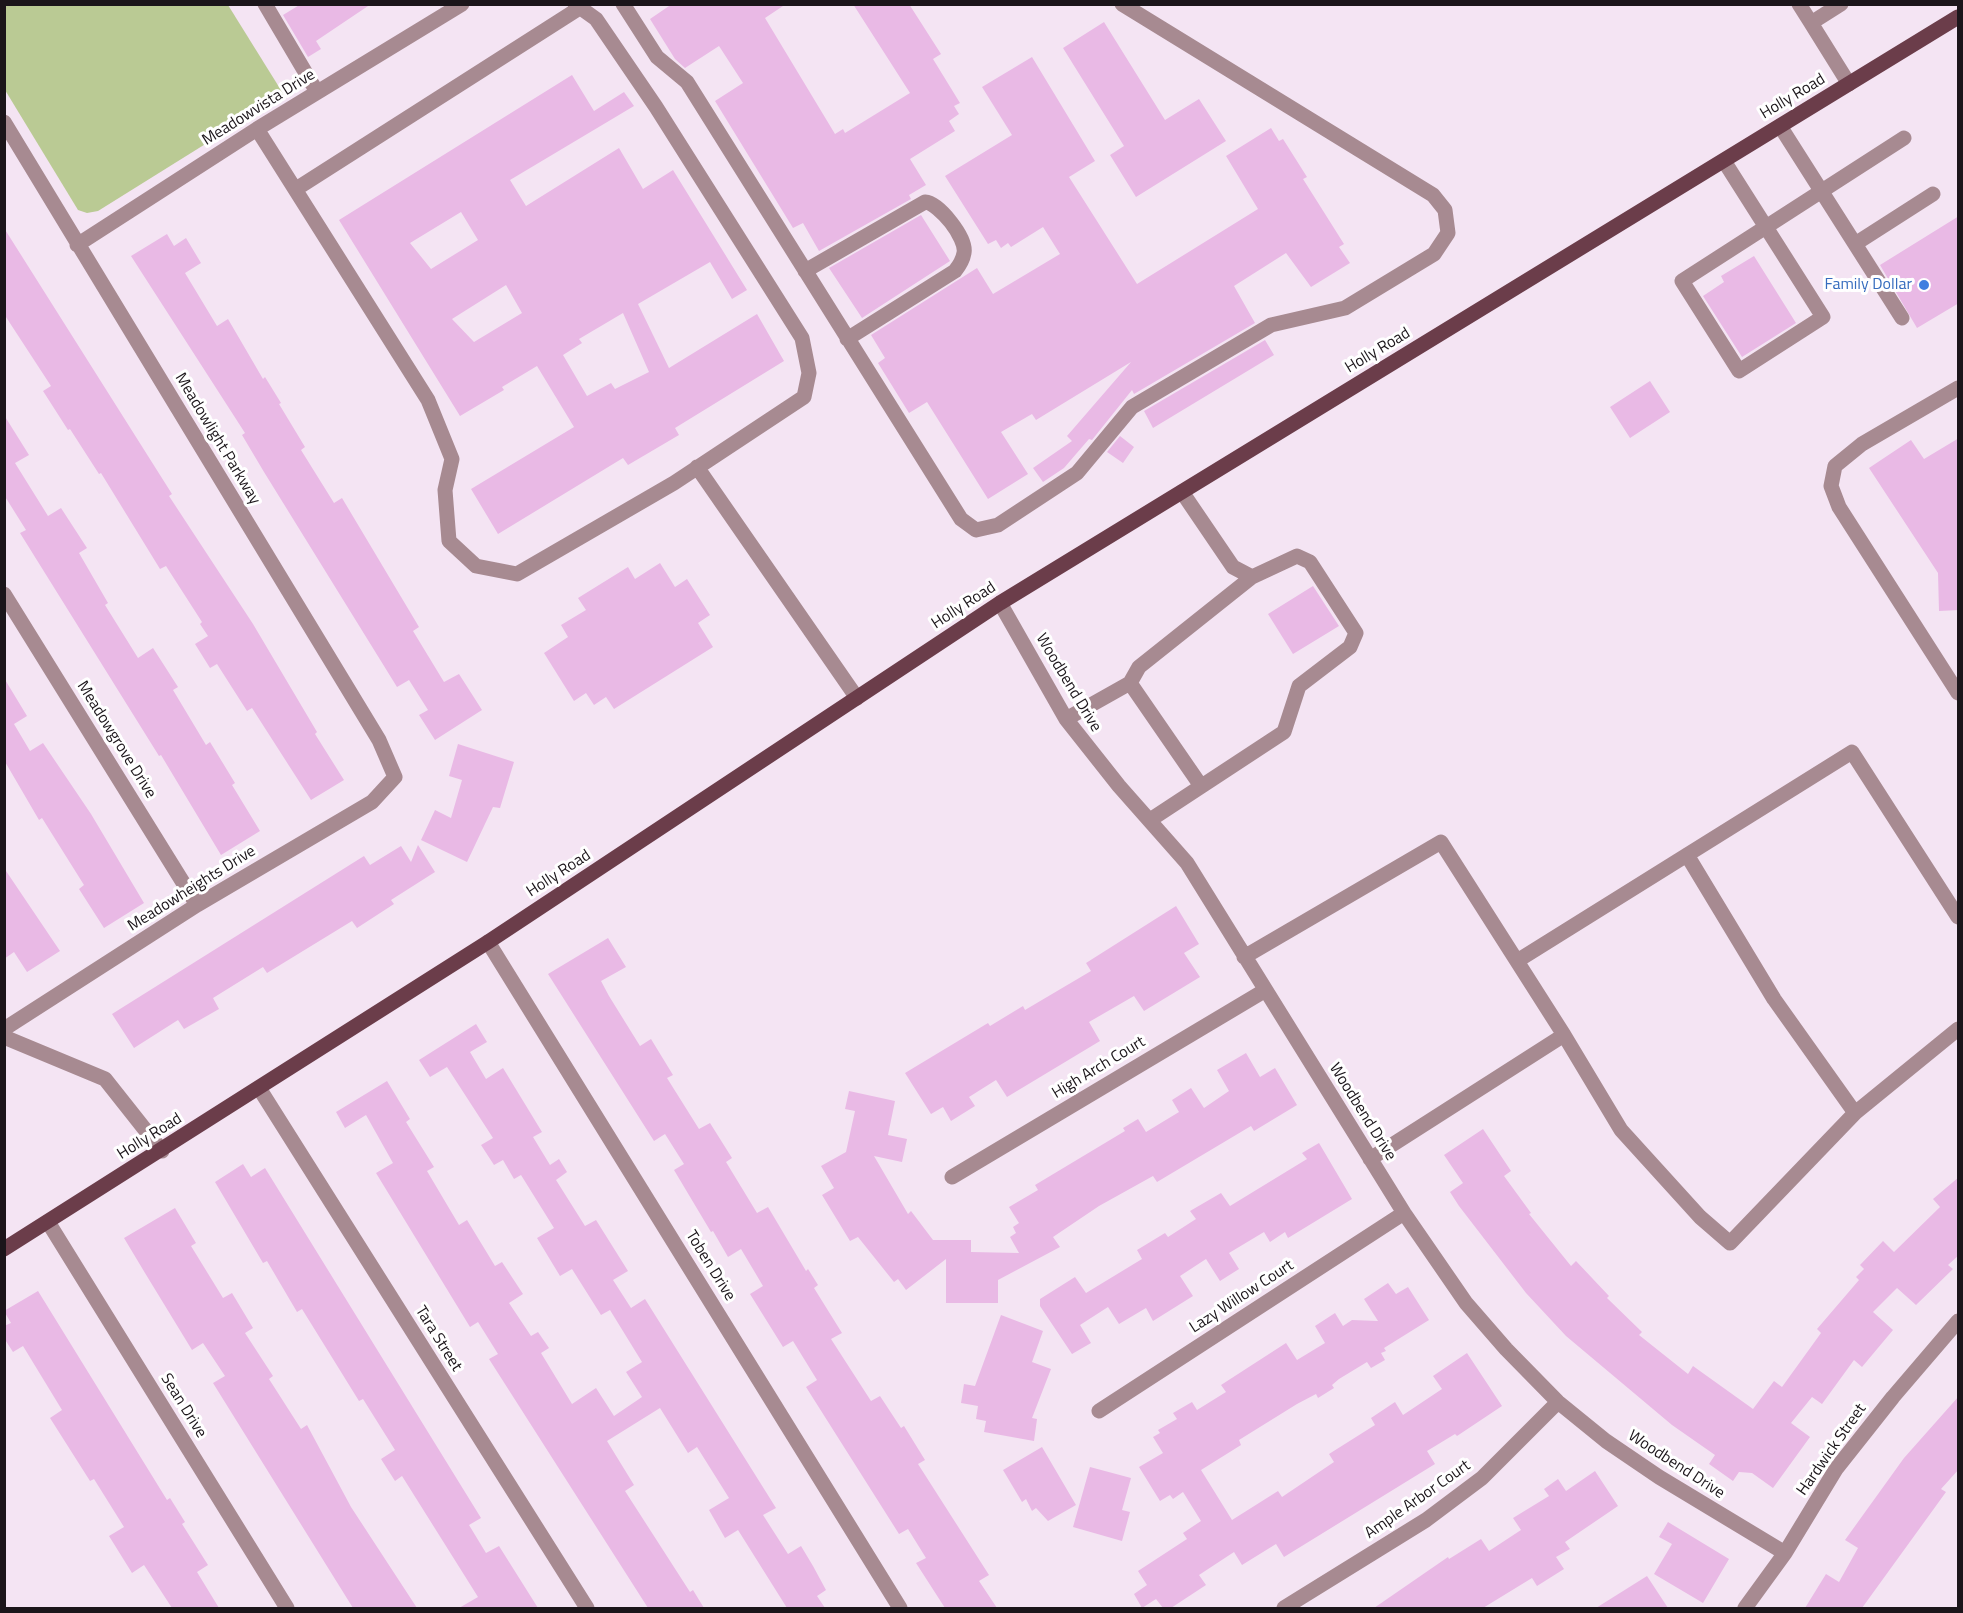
<!DOCTYPE html>
<style>
body{margin:0}
#map{position:relative;width:1963px;height:1613px;overflow:hidden;background:#f4e4f3;font-family:"Titillium Web",sans-serif}
canvas{display:block}
.frame{position:absolute;inset:0;border:6px solid #1b151a;pointer-events:none}
</style>
<div id="map">
<canvas width="1963" height="1613"></canvas>
<div class="frame"></div>
</div>
<script>
const g = document.querySelector('canvas').getContext('2d');
g.lineJoin = 'round';
function fillPath(path, color) { g.fillStyle = color; g.fill(path, 'evenodd'); }
function trace(path, color, width, dash) { g.strokeStyle = color; g.lineWidth = width; g.lineCap = dash ? 'butt' : 'round'; g.setLineDash(dash || []); g.stroke(path); }
function label(font, color, halo, rows, align = 'center') {
  g.font = font + ' "Titillium Web",sans-serif'; g.lineWidth = 6; g.setLineDash([]); g.textBaseline = 'middle'; g.strokeStyle = halo; g.fillStyle = color; for (const [text, x, y, turn = 0] of rows) {
    g.save(); g.translate(x, y); g.rotate((+turn || 0) * Math.PI / 180); g.textAlign = isNaN(turn) ? turn : align; if (halo) g.strokeText(text, 0, 0); g.fillText(text, 0, 0); g.restore();
  }
}
fillPath(new Path2D(`
 M4 5H228L284 95 98 211 87 213 78 210 5 90Z`), '#baca94');
fillPath(new Path2D(`
 M301 4H371L316 41 321 49 308 57 283 15Z
 M672 4H786L765 18 835 134 843 129 845 133 910 93 853 4H909L941 54 933 59 960 103 954 106 959 114 949 121 955 131 910 159 926 185 909 195 911 199 819 251 803 223 793 228 715 101 743 83 719 46 685 68 675 59 650 19Z
 M1104 22 1165 120 1199 99 1226 141 1136 197 1110 155 1124 146 1063 48Z
 M1032 57 1095 161 1069 177 1137 284 1258 209 1226 156 1271 128 1279 141 1283 139 1307 177 1303 179 1344 244 1339 247 1350 263 1311 287 1286 253 1234 286 1255 323 1134 394 1132 390 1092 440 1089 439 1064 468 1043 482 1033 468 1072 441 1067 436 1131 362 1036 420 1032 414 1001 432 1028 474 988 499 927 402 909 413 878 363 885 358 871 335 977 268 993 294 1060 254 1043 227 1011 247 1008 243 1001 248 996 240 988 244 945 176 1012 135 982 87Z
 M572 75 594 111 624 92 634 106 510 180 526 206 619 148 643 189 673 170 747 290 732 299 710 262 638 304 669 368 757 314 784 361 675 428 679 435 628 465 623 458 498 534 471 489 574 427 537 366 502 387 504 390 460 416 339 220ZM461 212 478 240 431 269 410 243ZM506 285 522 313 474 342 452 319ZM623 313 649 372 615 389 611 383 587 396 563 355 582 343 579 339Z
 M921 215 950 261 862 318 829 268Z
 M1959 216V303L1917 328 1880 265Z
 M4 228 172 494 169 496 253 624 317 732 315 734 344 780 311 800 252 708 247 711 217 664 210 668 195 644 208 636 200 624 202 622 166 566 160 569 101 473 99 474 70 429 68 430 43 391 51 386 4 314Z
 M167 234 174 246 186 238 201 263 185 273 217 326 228 319 263 379 265 377 281 403 279 404 305 447 301 450 334 503 342 498 419 627 413 631 444 682 459 674 482 710 435 740 419 715 428 710 409 680 397 687 264 472 242 435 245 433 131 256Z
 M1754 256 1796 323 1742 357 1703 296 1724 282 1721 276Z
 M1265 340 1274 355 1153 428 1144 411Z
 M1650 381 1670 412 1630 438 1610 407Z
 M4 415 29 455 15 463 48 516 61 508 87 548 79 553 108 603 105 605 138 658 153 648 178 687 173 690 206 745 210 742 235 783 232 785 260 831 221 855 161 755 159 756 20 533 26 530 4 495Z
 M1120 436 1134 447 1123 463 1107 452Z
 M1959 438V610L1939 611 1938 573 1869 468 1911 440 1924 459Z
 M660 563 675 587 687 579 710 615 698 623 713 647 614 709 606 697 594 705 586 693 574 701 544 653 568 637 561 625 586 610 578 598 628 567 635 579Z
 M1313 586 1339 626 1293 654 1268 614Z
 M4 678 27 716 14 724 30 751 43 743 91 814 144 903 104 928 79 889 84 885 42 818 39 820 4 760Z
 M458 744 514 762 500 808 493 807 467 862 421 840 435 810 451 818 462 780 449 776Z
 M418 845 435 872 391 900 394 904 357 928 352 921 267 973 263 967 213 998 219 1009 184 1029 178 1020 134 1048 112 1014 364 856 370 865 401 846 411 862Z
 M4 868 60 951 27 972 14 952 4 959Z
 M1176 906 1199 944 1184 953 1200 977 1144 1011 1134 996 1089 1022 1100 1041 1007 1097 996 1080 969 1097 975 1106 951 1121 943 1107 931 1114 905 1073 988 1023 990 1026 1023 1006 1025 1010 1091 971 1086 963Z
 M608 938 626 967 601 981 609 996 640 1046 651 1039 673 1075 667 1078 699 1129 710 1123 732 1158 726 1162 757 1213 768 1207 806 1271 808 1269 818 1285 814 1288 842 1333 831 1339 871 1401 880 1396 901 1428 904 1426 925 1460 918 1464 989 1575 979 1581 997 1608H945L916 1563 926 1558 908 1529 899 1534 806 1387 817 1380 793 1341 783 1347 750 1294 763 1286 741 1249 728 1257 713 1231 711 1232 674 1170 684 1164 665 1134 654 1141 548 974Z
 M476 1024 487 1042 470 1052 486 1079 503 1068 542 1132 533 1137 550 1165 559 1159 567 1172 556 1180 585 1226 596 1220 628 1271 613 1280 631 1308 645 1299 776 1508 763 1515 788 1554 801 1546 813 1566 826 1590 817 1596 825 1608H787L738 1530 725 1538 709 1510 729 1498 697 1447 688 1453 660 1408 607 1441 634 1485 625 1491 690 1592 693 1590 704 1608H648L489 1359 498 1354 478 1322 470 1327 376 1173 393 1163 366 1115 345 1128 336 1112 387 1081 410 1119 406 1122 434 1167 427 1171 459 1225 467 1220 495 1266 502 1262 523 1294 509 1303 531 1336 538 1332 549 1348 541 1353 572 1404 596 1388 614 1416 642 1397 626 1372 642 1362 610 1310 601 1315 572 1269 560 1276 537 1238 554 1228 521 1175 514 1179 503 1160 494 1165 481 1145 493 1138 447 1067 430 1077 419 1060Z
 M1246 1053 1260 1077 1275 1068 1297 1105 1254 1131 1251 1126 1157 1182 1153 1176 1099 1206 1053 1237 1060 1247 998 1280V1303H946V1259L906 1290 898 1279 894 1282 858 1237 850 1241 822 1195 834 1188 821 1166 846 1152 855 1111 845 1109 849 1091 895 1101 888 1135 907 1139 902 1162 874 1156 908 1214 911 1211 933 1240H971V1252L1019 1253 1010 1237 1016 1233 1013 1227 1019 1223 1009 1207 1038 1190 1035 1185 1125 1131 1123 1128 1138 1119 1146 1132 1179 1112 1172 1100 1191 1088 1204 1108 1229 1091 1217 1070Z
 M1483 1129 1511 1171 1504 1176 1531 1213 1529 1214 1571 1266 1576 1261 1609 1296 1607 1298 1642 1332 1639 1335 1688 1374 1693 1366 1753 1409 1774 1381 1782 1387 1821 1333 1817 1329 1859 1280 1856 1277 1864 1269 1860 1265 1883 1241 1894 1252 1940 1207 1933 1199 1959 1177V1255L1948 1265 1953 1269 1916 1305 1897 1288 1873 1312 1893 1330 1862 1367 1854 1360 1822 1404 1812 1397 1791 1423 1810 1437 1773 1488 1752 1473 1739 1472 1733 1481 1709 1464 1715 1455 1672 1425 1566 1336 1526 1293 1459 1206 1450 1192 1463 1183 1444 1155Z
 M1319 1143 1352 1199 1288 1238 1285 1232 1270 1242 1264 1232 1229 1253 1239 1269 1220 1281 1206 1259 1180 1276 1193 1296 1153 1321 1146 1308 1119 1324 1108 1307 1080 1325 1091 1343 1072 1354 1040 1306V1299L1075 1277 1086 1293 1142 1259 1137 1250 1165 1233 1168 1237 1196 1219 1190 1211 1221 1193 1230 1206 1307 1159 1302 1153Z
 M243 1164 251 1177 265 1168 481 1518 469 1525 486 1553 499 1546 538 1608H459L478 1597 402 1476 395 1481 381 1459 395 1450 363 1399 359 1401 302 1309 297 1312 267 1261 263 1263 215 1182Z
 M175 1208 196 1243 191 1246 223 1298 232 1293 253 1328 245 1333 273 1376 269 1379 301 1429 307 1425 351 1507 417 1608H353L213 1383 225 1376 203 1343 192 1350 145 1273 124 1238Z
 M1388 1283 1396 1294 1408 1287 1429 1320 1384 1348 1386 1351 1381 1353 1385 1360 1371 1368 1367 1362 1339 1379 1332 1385 1334 1388 1318 1398 1316 1394 1297 1404 1239 1440 1241 1445 1201 1470 1232 1520 1278 1491 1282 1497 1334 1462 1329 1454 1375 1425 1371 1418 1395 1402 1403 1415 1442 1389 1433 1376 1467 1353 1502 1406 1457 1436 1455 1434 1427 1451 1435 1464 1284 1557 1276 1544 1242 1565 1234 1552 1199 1575 1206 1585 1171 1608H1163L1156 1599 1142 1608 1134 1594 1147 1585 1138 1571 1187 1539 1183 1533 1201 1521 1183 1492 1173 1499 1170 1495 1160 1501 1139 1467 1163 1453 1153 1437 1160 1433 1158 1430 1177 1419 1173 1413 1192 1402 1197 1410 1226 1392 1221 1385 1286 1343 1297 1360 1325 1343 1315 1326 1335 1313 1343 1326 1352 1320 1378 1321 1364 1299Z
 M38 1291 167 1500 170 1498 185 1522 182 1524 208 1565 197 1572 219 1608H172L144 1565 132 1573 109 1536 124 1527 94 1479 90 1481 50 1418 62 1410 23 1346 13 1352 4 1338V1326L11 1323 4 1311Z
 M1001 1315 1043 1331 1032 1362 1051 1369 1032 1418 1037 1419 1034 1441 984 1432 986 1421 976 1419 978 1406 961 1403 964 1384 975 1386Z
 M1959 1396V1469L1941 1489 1946 1492 1862 1608H1805L1826 1574 1839 1582 1858 1548 1845 1540 1904 1458Z
 M1042 1447 1076 1505 1048 1521 1036 1508 1032 1511 1026 1499 1022 1502 1003 1470Z
 M1090 1467 1131 1478 1122 1510 1130 1512 1122 1541 1073 1527Z
 M1595 1471 1618 1506 1565 1542 1570 1549 1556 1557 1564 1569 1537 1586 1532 1578 1483 1608H1374L1448 1557 1449 1559 1481 1539 1489 1551 1521 1530 1513 1518 1549 1496 1544 1489 1558 1479 1566 1491Z
 M1668 1522 1729 1559 1703 1603 1654 1574 1672 1544 1659 1537Z
 M1647 1576 1668 1608H1596Z`), '#e9b9e5');
trace(new Path2D(`
 M265 4 317 92
 M623 4 657 57 687 82 961 519 976 530 998 525 1077 473 1132 407 1271 325 1345 308 1434 254 1448 233 1445 210 1433 195 1122 4
 M1799 4 1811 23
 M1841 4 1811 23 1849 84
 M4 122 379 740 395 777 372 802 197 905 4 1029
 M1780 126 1855 244 1933 194
 M257 129 428 400 452 459 445 490 449 541 476 566 517 574 674 483 804 397 809 373 802 338 656 107 596 19 575 4
 M1724 161 1823 317 1739 371 1682 281 1904 138
 M296 189 578 9
 M1855 244 1902 318
 M77 245 257 129 462 4
 M805 271 925 202C939 203 967 238 964 253 963 259 959 266 955 271L847 339
 M1958 388 1862 444 1835 466 1831 486 1839 507 1958 693
 M697 467 857 698
 M4 594 197 905
 M1000 603 1066 719 1119 786 1187 863 1404 1213 1466 1303 1506 1349 1558 1402 1606 1441 1659 1477 1785 1553
 M1066 719 1130 683
 M1201 786 1130 683 1139 667 1252 577
 M1150 820 1284 732 1299 686 1350 647 1356 633 1310 562 1297 556 1252 577 1233 567 1182 492
 M1687 855 1774 999 1855 1113
 M488 942 900 1608
 M1244 957 1441 842 1564 1035 1370 1159
 M1517 961 1852 752 1958 917
 M1564 1035 1621 1130 1700 1217 1730 1243 1855 1113 1958 1029
 M4 1037 105 1079 162 1151
 M259 1088 587 1608
 M952 1177 1264 991
 M48 1222 287 1608
 M1099 1411 1404 1213
 M1284 1608 1426 1520 1482 1478 1558 1402
 M1745 1608 1785 1553 1836 1469 1893 1397 1958 1321`), '#a78a91', 15);
trace(new Path2D(`
 M4 1249 488 942 1000 603 1958 17`), '#6b3d4a', 15);
for (const [x, y, r, color] of [
 [1924,285,6,"#3f7fe0"]
]) { const dot = new Path2D(); dot.arc(x, y, r, 0, 2 * Math.PI); g.fillStyle = color; g.fill(dot); trace(dot, '#fff', 2); }
label('16px', '#1b151a', '#fff', [
 ["Holly Road",1793,97,-31],
 ["Meadowvista Drive",259,108,-32],
 ["Holly Road",1378,351,-31],
 ["Meadowlight Parkway",217,439,59],
 ["Holly Road",964,606,-33],
 ["Woodbend Drive",1068,683,59],
 ["Meadowgrove Drive",116,740,58],
 ["Holly Road",559,874,-33],
 ["Meadowheights Drive",192,889,-32],
 ["High Arch Court",1099,1068,-31],
 ["Woodbend Drive",1362,1112,58],
 ["Holly Road",150,1137,-32],
 ["Toben Drive",710,1266,58],
 ["Lazy Willow Court",1242,1297,-33],
 ["Tara Street",438,1339,58],
 ["Sean Drive",183,1406,58],
 ["Hardwick Street",1832,1450,-55],
 ["Woodbend Drive",1676,1465,33],
 ["Ample Arbor Court",1418,1500,-35]
]);
label('16px', '#366cbe', '#fff', [
 ["Family Dollar",1912,285]
], 'right');
</script>
